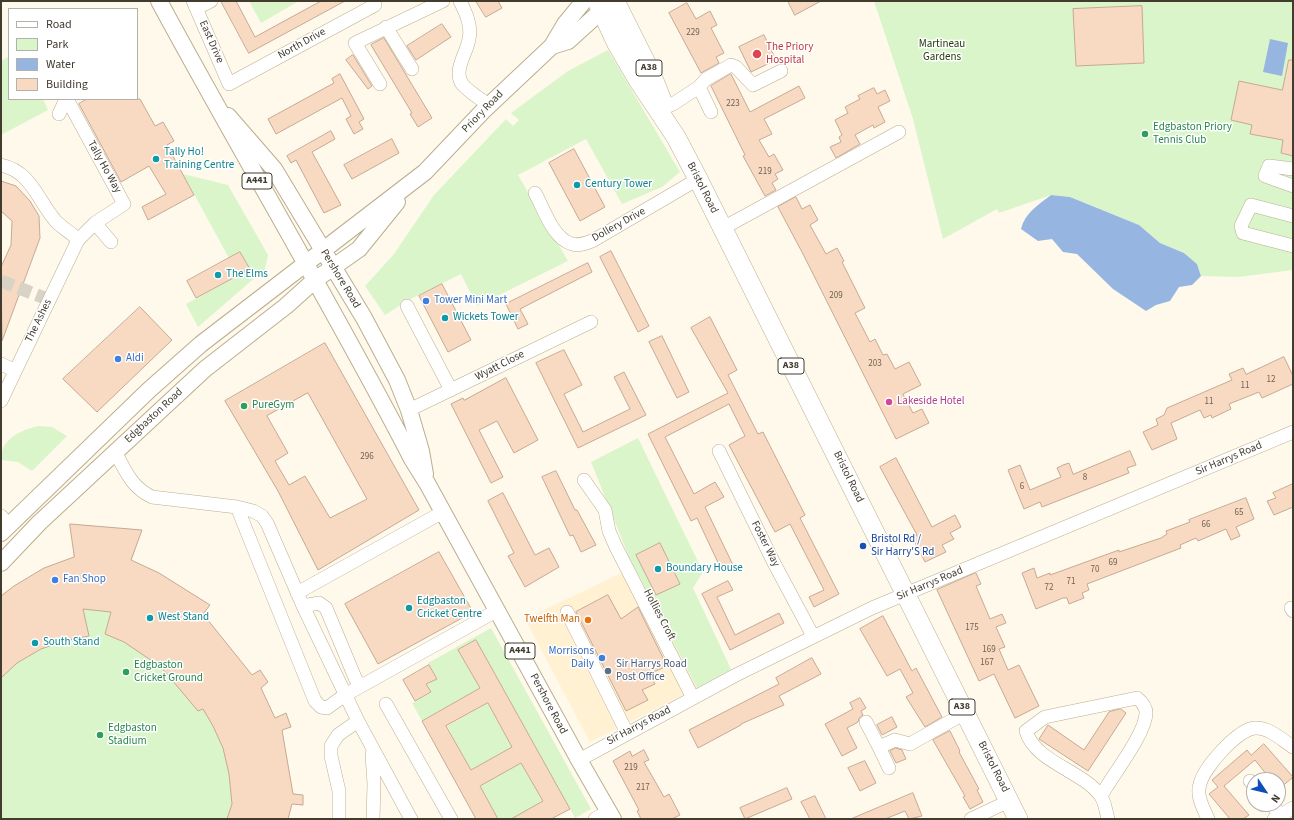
<!DOCTYPE html>
<style>
body{margin:0}
#map{position:relative;width:1294px;height:820px;overflow:hidden;background:#fef9eb;font-family:"Source Sans 3",sans-serif}
canvas{display:block}
.frame{position:absolute;inset:0;border:2px solid #423c2f;pointer-events:none}
.legend{position:absolute;left:8px;top:8px;width:130px;height:92px;box-sizing:border-box;background:#fff;border:1px solid #b3b1ac;margin:0;padding:5px 7px;list-style:none;font-size:12px;color:#423c2f}
.legend li{display:flex;align-items:center;gap:8px;height:20px}
.legend b{width:20px;border:1px solid #b3b1ac}
.north{position:absolute;left:1246px;top:772px;width:40px;height:40px;box-sizing:border-box;background:#fff;border:1px solid #b3b1ac;border-radius:50%;rotate:125deg;font-size:11px;font-weight:700;line-height:16px;text-align:center;color:#423c2f}
.north::after{content:'';display:block;margin:auto;width:14px;height:18px;background:#0d4eb9;clip-path:polygon(50% 0,100% 100%,50% 72%,0 100%)}
</style>
<div id="map">
<canvas width="1294" height="820"></canvas>
<div class="frame"></div>
<ul class="legend">
<li><b style="height:5px;background:#fff"></b>Road</li>
<li><b style="height:11px;background:#dbf5cb"></b>Park</li>
<li><b style="height:11px;background:#96b6e1"></b>Water</li>
<li><b style="height:11px;background:#f8d9c2"></b>Building</li>
</ul>
<div class="north">N</div>
</div>
<script>
const g = document.querySelector('canvas').getContext('2d');
g.lineJoin = 'round';
function fillPath(path, color) { g.fillStyle = color; g.fill(path, 'evenodd'); }
function trace(path, color, width, dash) { g.strokeStyle = color; g.lineWidth = width; g.lineCap = dash ? 'butt' : 'round'; g.setLineDash(dash || []); g.stroke(path); }
function label(font, color, halo, rows, align = 'center') {
  g.font = font + ' "Source Sans 3",sans-serif'; g.lineWidth = 3; g.setLineDash([]); g.textBaseline = 'middle'; g.strokeStyle = halo; g.fillStyle = color; for (const [text, x, y, turn = 0] of rows) {
    g.save(); g.translate(x, y); g.rotate((+turn || 0) * Math.PI / 180); g.textAlign = isNaN(turn) ? turn : align; if (halo) g.strokeText(text, 0, 0); g.fillText(text, 0, 0); g.restore();
  }
}
fillPath(new Path2D(`
 M634 567 697 688 590 742 525 619Z`), '#fff1d1');
fillPath(new Path2D(`
 M249 1H299L261 23Z
 M874 1H1293V270L1239 277 1201 276 1197 264 1184 253 1160 243 1139 225 1070 197 1051 195 999 213 997 209 943 239 913 119Z
 M608 50 680 172 662 187 622 204 586 139 518 175 568 261 477 306 461 274 407 301 385 315 365 286 394 254 434 195 506 119 513 126 519 120 511 113 568 71Z
 M9 56V99H43L48 110 1 135V61Z
 M183 174 228 185 268 255 265 269 198 327 186 304 250 269 240 252 229 258Z
 M38 426 52 427 67 436 32 471 18 462 1 460C1 438 20 431 38 426Z
 M638 438 703 572 693 588 731 669 697 688 629 557 591 462Z
 M70 524 142 530 132 560 159 573 210 605 203 614 252 675 260 670 268 682 261 688 275 718 286 713 291 727 282 730 293 793 303 795V805L292 804 288 819H1V596C23 578 47 567 74 557Z
 M491 628 591 809 575 818 476 640 458 650 480 688 422 721 412 703 431 693 426 684 437 679 428 663Z
 M488 703 512 747 471 770 447 726Z
 M521 763 543 801 511 819H498L480 786Z`), '#dbf5cb');
fillPath(new Path2D(`
 M1270 39 1288 43 1282 76 1263 72Z
 M1051 195 1070 197 1139 225 1160 243 1184 253 1197 264 1201 276 1192 285 1179 287 1170 301 1156 305 1146 311 1113 289 1077 254 1063 252 1052 239 1038 241 1021 229C1025 213 1038 205 1051 195Z`), '#96b6e1');
const building = new Path2D(`
 M221 1H236L255 37 321 1H345L249 53Z
 M476 1H498L502 8 486 17Z
 M788 1H821L795 15Z
 M687 3 696 19 710 11 717 25 711 28 724 53 716 57 719 63 701 73 669 13Z
 M1142 6 1144 63 1076 66 1073 9Z
 M442 24 451 37 416 60 407 46Z
 M764 35 776 60 751 72 739 47Z
 M384 38 432 118 418 127 410 114 412 113 371 45Z
 M353 55 372 86 368 89 346 60Z
 M1289 60H1293V156L1281 153 1283 140 1250 134 1252 125 1231 120 1239 81 1282 90Z
 M340 74 364 119 359 122 363 129 354 134 346 119 351 116 342 98 276 134 268 119 334 83 332 79Z
 M731 74 750 112 799 86 805 98 764 119 772 134 759 140 769 157 774 154 783 170 775 174 778 179 772 183 776 190 765 196 743 156 745 155 711 86Z
 M874 88 877 94 885 90 890 101 878 107 885 122 874 128 873 125 855 135 860 144 836 158 830 147 841 142 839 137 842 135 835 120 848 113 845 107 860 99 858 96Z
 M87 99H140L155 126 163 122 174 141 167 145 194 195 148 220 142 207 166 194 149 166 121 182 79 104Z
 M331 131 335 139 312 152 341 205 324 213 296 160 291 163 287 156Z
 M392 139 399 153 352 179 344 165Z
 M574 149 605 207 580 221 549 163Z
 M1 181 16 186 30 201 39 216 40 238 2 341 1 267 11 245 12 221 1 211Z
 M796 197 802 209 810 205 818 220 810 225 826 254 837 248 844 261 842 262 865 308 855 313 870 342 875 339 883 355 887 354 895 369 909 362 921 385 903 394 913 413 922 409 929 423 896 439 803 254 778 207Z
 M611 251 649 326 638 332 600 257Z
 M240 252 250 269 196 298 187 281Z
 M588 263 592 272 520 309 528 324 518 329 506 304Z
 M442 284 471 340 448 352 419 296Z
 M140 307 172 340 97 412 63 379Z
 M710 317 737 370 728 375 758 434 763 432 805 515 800 518 839 594 814 607 809 597 824 590 790 524 775 532 729 445 745 436 729 404 665 437 694 494 715 482 724 497 705 507 733 565 722 571 697 518 691 521 648 434 728 393 691 328Z
 M662 336 689 392 677 398 649 342Z
 M325 343 419 510 318 570 278 491 225 401ZM308 393 367 499 330 518 305 476 289 485 275 461 288 453 267 416Z
 M564 350 582 385 564 394 583 432 630 409 614 377 624 372 646 415 578 448 536 363Z
 M1284 357 1293 376V384L1262 398 1259 392 1229 404 1231 409 1212 418 1211 415 1204 418 1200 410 1171 423 1177 439 1152 450 1143 432 1158 425 1156 419 1164 415 1167 408 1232 380 1229 374 1243 368 1246 374Z
 M506 378 538 440 514 453 497 421 479 430 503 477 491 483 451 404 463 398 464 400Z
 M1130 451 1136 465 1127 468 1129 473 1042 507 1040 502 1024 509 1008 470 1020 465 1030 490 1061 477 1057 468 1063 465 1069 463 1073 474Z
 M896 458 932 527 955 515 961 527 950 533 954 539 942 545 946 552 925 562 912 537 917 535 880 467Z
 M556 471 575 510H577L596 545 581 552 573 535 570 536 542 477Z
 M1293 484V507L1274 515 1267 501 1276 498 1273 493Z
 M503 493 535 555 549 548 559 567 525 587 508 556 514 553 488 501Z
 M1246 498 1254 519 1236 527 1240 536 1231 540 1226 529 1198 541 1196 538 1180 545 1181 548 1087 584 1089 590 1082 593 1084 598 1069 604 1067 598H1063L1036 609 1022 573 1034 568 1037 578 1050 573V575L1119 550V552L1161 538 1167 534 1166 531 1190 522 1189 520Z
 M70 524 142 530 131 560 159 573 210 605 203 614 252 675 260 670 268 682 261 688 275 718 286 713 291 727 282 730 293 794 303 795V805L292 804 288 819H227L232 804 229 774 223 748 213 726 203 709 198 711 161 667 124 642 105 634 111 612 83 609 89 636 64 641 41 649 17 663 1 678V596L14 586 44 568 74 557Z
 M660 543 680 584 656 595 636 555Z
 M439 552 473 612 378 664 345 604Z
 M976 573 981 584 976 586 990 619 1002 614 1006 623 996 627 1005 647 999 649 1008 670 1019 665 1039 706 1015 718 994 674 979 681 937 590Z
 M728 581 733 590 717 597 735 635 779 613 784 623 730 650 702 594Z
 M608 595 621 619 638 607 667 666 649 674 655 684 642 690 648 700 626 711 576 612Z
 M883 616 912 671 916 668 942 717 925 727 906 697 913 693 900 669 887 676 860 629Z
 M476 640 570 809 551 819H511L543 801 521 763 480 786 498 819H476L422 721 480 688 458 650ZM488 703 512 747 471 770 446 726Z
 M812 658 821 674 779 696 784 705 741 724V725L698 748 689 730 779 684 776 678Z
 M429 665 437 679 426 684 431 692 415 701 403 680Z
 M860 698 866 708 861 711 863 715 859 718 858 722 847 728 857 748 842 756 825 724 853 709 850 703Z
 M1121 709 1126 713 1088 771 1039 739 1048 725 1084 750 1109 712Z
 M892 717 897 727 882 735 877 725Z
 M950 731 960 751 959 752 979 789 977 790 983 802 970 809 963 797 965 796 933 740Z
 M1264 744 1293 777 1278 790V780H1271L1255 760 1224 786 1249 815 1243 819H1230L1209 794 1218 787 1212 780 1247 750 1251 755Z
 M896 748 902 750 906 759 896 763 890 751Z
 M644 750 649 760 644 762 664 797 669 794 680 815 672 819H641L637 811 639 810 613 761 630 751 632 756Z
 M865 761 876 783 860 791 848 768Z
 M787 788 792 799 745 819 740 808Z
 M913 793 922 816 909 819 905 811 885 819H851Z
 M815 796 826 819H810L801 802Z`);
fillPath(building, '#f8d9c2');
trace(building, '#c7a993', 1);
trace(new Path2D(`
 M1 281 50 300`), '#d8d3c5', 13, [13, 6]);
const minor = new Path2D(`
 M193 1 229 84 375 5 373 1
 M460 1C466 13 472 26 469 39 467 53 453 70 462 84 469 92 480 99 489 105
 M197 8 211 1
 M386 27 412 69
 M380 84 355 43 443 1
 M699 87 711 112
 M664 107 673 104 699 87 706 79 731 65 736 67 753 85 781 71
 M59 114 66 99
 M1 165C30 171 37 198 54 219 60 227 71 232 78 240
 M1293 169 1269 166 1265 176 1293 186
 M535 193C544 209 553 239 572 244 580 246 587 243 594 240L698 179
 M1293 216 1251 205 1241 226 1243 233 1293 246
 M95 223 111 242
 M723 228 899 132
 M407 306 451 390
 M1 364 14 370
 M1 401 78 240 95 223 124 204 67 99
 M409 410 591 322
 M719 451 774 563 813 636
 M115 452C126 471 131 487 152 497L237 507 253 511 262 516 267 523 303 606 358 721 338 735 331 746V756L339 791V819
 M584 480 605 510 609 531 615 545 693 698
 M237 507 315 701 321 707 327 708 345 695 498 610
 M1 516 9 525
 M297 593 443 512
 M303 606 319 603 326 608 356 680 361 686
 M1293 608H1291L1293 611
 M567 612 627 733
 M386 704 451 819
 M358 721 411 819
 M866 722 879 747 895 740 910 744 965 713
 M879 747 889 768
 M372 754 374 784 373 819
 M579 760 734 676 872 608 1293 432
 M1250 781 1254 785
 M1101 796C1112 776 1146 733 1146 713 1146 706 1142 702 1137 698L1045 717 1026 731C1035 762 1081 770 1100 795 1105 801 1106 812 1108 819
 M1271 804 1284 819
 M595 819 609 811
 M971 819 1009 801
 M1208 819C1203 807 1196 796 1200 784 1204 767 1238 729 1255 728 1269 727 1282 740 1293 747
 M1274 819 1293 808`);
const major = new Path2D(`
 M159 1C242 155 332 304 412 459L427 483 579 760 613 819
 M552 46 568 41 610 3
 M228 116 274 169 364 318 397 380 409 410 421 451 425 474
 M1 533 149 390 201 344 425 172 483 111 552 46 565 24 584 1
 M1 563 39 523 205 369 286 306 315 280 359 249 397 202`);
const highway = new Path2D(`
 M597 1 617 44 638 80 676 137 698 179 1018 819
 M615 1 651 73 664 106`);
trace(minor, '#bbae8e', 14);
trace(major, '#bbae8e', 18);
trace(highway, '#bbae8e', 20);
trace(minor, '#fff', 13);
trace(major, '#fff', 16);
trace(highway, '#fff', 19);
for (const [x, y, r, color] of [
 [757,54,5,"#e0444e"],
 [1145,134,4,"#2e9e5b"],
 [156,159,4,"#0f9aa8"],
 [577,185,4,"#0f9aa8"],
 [218,275,4,"#0f9aa8"],
 [426,301,4,"#3f7fe0"],
 [445,318,4,"#0f9aa8"],
 [118,359,4,"#3f7fe0"],
 [889,402,4,"#d1479c"],
 [244,406,4,"#2e9e5b"],
 [863,546,4,"#1a4fb4"],
 [658,569,4,"#0f9aa8"],
 [55,580,4,"#3f7fe0"],
 [409,608,4,"#0f9aa8"],
 [150,618,4,"#0f9aa8"],
 [588,620,4,"#e8710a"],
 [35,643,4,"#0f9aa8"],
 [602,658,4,"#3f7fe0"],
 [608,671,4,"#5c6f8a"],
 [126,672,4,"#2e9e5b"],
 [100,735,4,"#2e9e5b"]
]) { const dot = new Path2D(); dot.arc(x, y, r, 0, 2 * Math.PI); g.fillStyle = color; g.fill(dot); trace(dot, '#fff', 1.5); }
label('9px', '#706354', null, [
 ["229",693,33],
 ["223",733,104],
 ["219",765,172],
 ["209",836,296],
 ["203",875,364],
 ["12",1271,380],
 ["11",1245,386],
 ["11",1209,402],
 ["296",367,457],
 ["8",1085,478],
 ["6",1022,487],
 ["65",1239,513],
 ["66",1206,525],
 ["69",1113,563],
 ["70",1095,570],
 ["71",1071,582],
 ["72",1049,588],
 ["175",972,628],
 ["169",989,650],
 ["167",987,663],
 ["219",631,768],
 ["217",643,788]
]);
for (const [x, y, w] of [
 [649,68,26],
 [257,181,30],
 [791,366,26],
 [520,651,30],
 [962,707,26]
]) { const box = new Path2D(); box.roundRect(x - w / 2, y - 8, w, 16, 3); g.fillStyle = '#fff'; g.fill(box); trace(box, '#423c2f', 1); }
label('bold 10px', '#423c2f', null, [
 ["A38",649,68],
 ["A441",257,181],
 ["A38",791,366],
 ["A441",520,651],
 ["A38",962,707]
]);
label('11px', '#423c2f', '#fff', [
 ["East Drive",211,42,66],
 ["North Drive",302,44,-29],
 ["Priory Road",483,112,-46],
 ["Tally Ho Way",104,167,61],
 ["Bristol Road",702,188,63],
 ["Dollery Drive",619,225,-29],
 ["Pershore Road",340,279,59],
 ["The Ashes",39,321,-64],
 ["Wyatt Close",500,366,-27],
 ["Edgbaston Road",154,416,-43],
 ["Sir Harrys Road",1229,459,-23],
 ["Bristol Road",848,477,64],
 ["Foster Way",765,544,63],
 ["Sir Harrys Road",930,584,-23],
 ["Hollies Croft",659,615,62],
 ["Pershore Road",548,704,62],
 ["Sir Harrys Road",639,726,-28],
 ["Bristol Road",993,767,63]
]);
label('11px', '#223d0c', '#fff', [
 ["Martineau",942,45],
 ["Gardens",942,58]
]);
label('11px', '#be3a42', '#fff', [
 ["The Priory",766,48],
 ["Hospital",766,61]
], 'left');
label('11px', '#27864d', '#fff', [
 ["Edgbaston Priory",1153,128],
 ["Tennis Club",1153,141],
 ["PureGym",252,406],
 ["Edgbaston",134,666],
 ["Cricket Ground",134,679],
 ["Edgbaston",108,729],
 ["Stadium",108,742]
], 'left');
label('11px', '#0d838f', '#fff', [
 ["Tally Ho!",164,153],
 ["Training Centre",164,166],
 ["Century Tower",585,185],
 ["The Elms",226,275],
 ["Wickets Tower",453,318],
 ["Boundary House",666,569],
 ["Edgbaston",417,602],
 ["Cricket Centre",417,615],
 ["West Stand",158,618],
 ["South Stand",43,643]
], 'left');
label('11px', '#366cbe', '#fff', [
 ["Tower Mini Mart",434,301],
 ["Aldi",126,359],
 ["Fan Shop",63,580],
 ["Morrisons",594,652,"right"],
 ["Daily",594,665,"right"]
], 'left');
label('11px', '#b23c85', '#fff', [
 ["Lakeside Hotel",897,402]
], 'left');
label('11px', '#164399', '#fff', [
 ["Bristol Rd /",871,540],
 ["Sir Harry'S Rd",871,553]
], 'left');
label('11px', '#c56008', '#fff', [
 ["Twelfth Man",580,620]
], 'right');
label('11px', '#4e5e75', '#fff', [
 ["Sir Harrys Road",616,665],
 ["Post Office",616,678]
], 'left');
</script>
